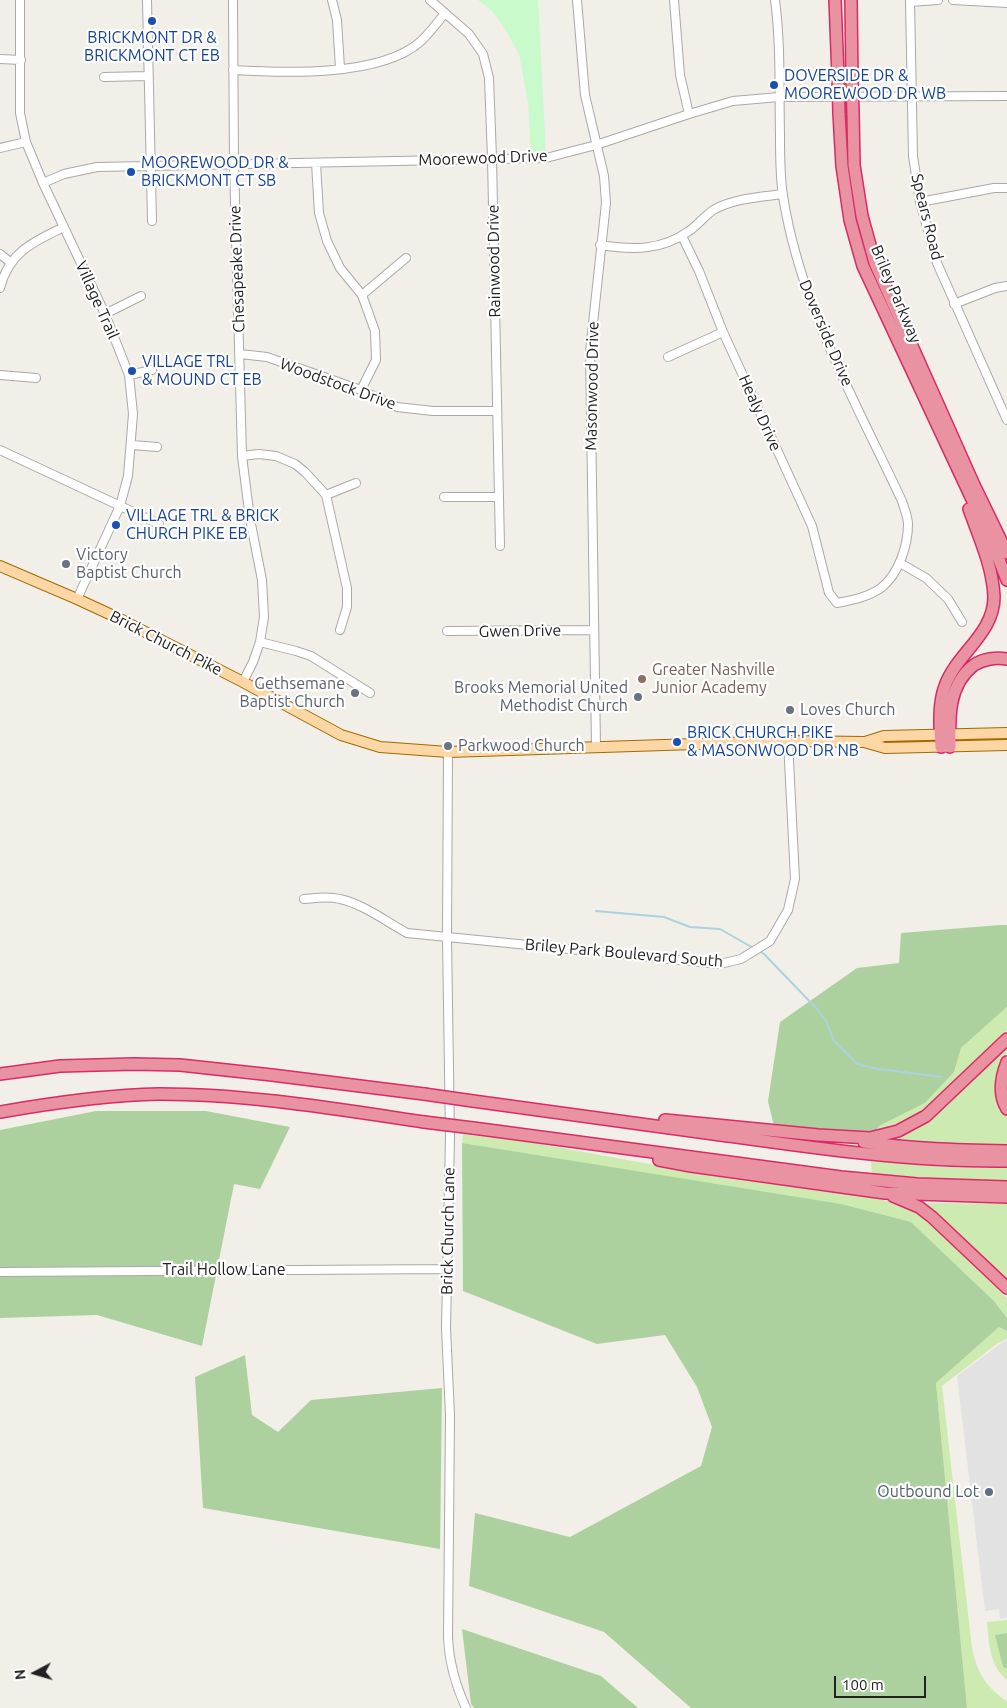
<!DOCTYPE html>
<style>
body{margin:0}
#map{position:relative;width:1007px;height:1708px;overflow:hidden;background:#f2efe9;font-family:Ubuntu,sans-serif}
canvas{display:block}
.north{position:absolute;left:10px;top:1648px;width:50px;height:50px;-webkit-text-stroke:4px #fff;paint-order:stroke;rotate:264deg;font-size:14px;font-weight:700;line-height:20px;text-align:center;color:#222}
.north::after{content:'';display:block;margin:auto;width:18px;height:22px;background:#222;clip-path:polygon(50% 0,100% 100%,50% 72%,0 100%)}
.scale{position:absolute;left:834px;top:1676px;width:92px;height:22px;box-sizing:border-box;border:2px solid #222;border-top:0;padding-left:6px;font-size:15px;line-height:18px;white-space:nowrap;color:#222;-webkit-text-stroke:4px #fff;paint-order:stroke}
</style>
<div id="map">
<canvas width="1007" height="1708"></canvas>
<div class="north">N</div>
<div class="scale">100 m</div>
</div>
<script>
const g = document.querySelector('canvas').getContext('2d');
g.lineJoin = 'round';
function fillPath(path, color) { g.fillStyle = color; g.fill(path, 'evenodd'); }
function trace(path, color, width, dash) { g.strokeStyle = color; g.lineWidth = width; g.lineCap = dash ? 'butt' : 'round'; g.setLineDash(dash || []); g.stroke(path); }
function label(font, color, halo, rows, align = 'center') {
  g.font = font + ' Ubuntu,sans-serif'; g.lineWidth = 4.5; g.setLineDash([]); g.textBaseline = 'middle'; g.strokeStyle = halo; g.fillStyle = color; for (const [text, x, y, turn = 0] of rows) {
    g.save(); g.translate(x, y); g.rotate((+turn || 0) * Math.PI / 180); g.textAlign = isNaN(turn) ? turn : align; if (halo) g.strokeText(text, 0, 0); g.fillText(text, 0, 0); g.restore();
  }
}
fillPath(new Path2D(`
 M1007 1007V1030L934 1102 912 1119 892 1128 875 1132 879 1126 925 1103 954 1072 961 1048Z
 M1007 1044V1052L1000 1064 997 1078 999 1100 1007 1117V1144L946 1145 878 1140 897 1135Z
 M463 1134 535 1143 731 1179 875 1198 898 1204 916 1213 935 1228 1007 1298V1318L994 1301 911 1222 462 1143Z
 M871 1161 943 1167 1007 1168V1182L872 1176Z
 M942 1203 1007 1204V1283L926 1207V1204L928 1203Z
 M999 1327 1007 1331V1339L998 1343 942 1386 972 1648C977 1672 986 1688 1007 1701V1708H967L936 1383Z
 M1007 1620V1633L996 1635 1003 1667 1007 1669V1680C989 1665 989 1643 987 1622Z`), '#cdebb0');
fillPath(new Path2D(`
 M1000 925H1007V1007L961 1048 954 1072 925 1103 879 1126 875 1132H851L774 1126 768 1101 780 1022 857 968 899 963 901 933Z
 M96 1111H206L290 1127 260 1189 234 1184 202 1346 97 1315 0 1318V1130Z
 M462 1143 841 1204 911 1222 994 1301 1007 1318V1331L999 1327 936 1383 967 1708H691L604 1632 469 1586 475 1513 570 1537 701 1466 712 1427 697 1387 665 1335 597 1344 463 1291Z
 M245 1355 252 1415 278 1432 311 1400 442 1388 440 1549 203 1508 195 1377Z
 M462 1629 601 1676 638 1708H474L471 1704Z
 M1007 1633V1669L1003 1667 995 1635Z`), '#add19e');
fillPath(new Path2D(`
 M478 0H538L546 153H531L528 103 519 54 502 24 491 10Z`), '#c8facc');
fillPath(new Path2D(`
 M1007 1340V1618L1000 1619 999 1609 985 1611 957 1376 1000 1344Z`), '#e2e2e2');
trace(new Path2D(`
 M596 911 664 917 690 927 720 929 755 949
 M759 951 764 954 817 1009 826 1021 834 1041 857 1064 878 1069 942 1077`), '#aad3df', 2);
const minor = new Path2D(`
 M20 0V113L26 142 43 183 105 314 129 375 133 414 128 476 120 506 77 599
 M147 0 152 221
 M233 0 234 164 242 456 250 519 262 580 264 617 260 642 253 662 243 682
 M332 0 337 20 340 68
 M430 0 469 34 483 54 489 78 492 158 500 546
 M577 0 585 95 604 176 606 203 590 351 596 746
 M674 0 680 75 689 114
 M910 0 913 156 920 202 937 263 1007 420
 M953 0 1007 3
 M910 2 938 0
 M0 59 21 60
 M233 70C283 73 380 77 420 42 429 34 437 23 445 13
 M104 77 148 76
 M0 148 26 142
 M316 163 319 213 327 241 340 268 362 295 375 331 376 360 361 390
 M43 183 64 174 97 167 546 158 596 145 689 114 733 101 779 97 1007 96
 M920 202 994 188H1007
 M682 236 699 271 723 332 812 526 829 593 837 603C853 600 868 597 881 588 899 574 908 545 908 524 908 517 904 508 902 501 856 403 800 305 783 196 780 177 780 156 780 136 779 90 781 45 775 0
 M600 245C632 250 661 251 689 231 698 225 706 214 715 209 736 198 760 197 783 194
 M0 254 10 262
 M0 288C9 252 33 242 64 227
 M362 295 406 258
 M954 304 995 288 1007 286
 M105 314 141 296
 M240 354 267 357 361 390 397 407 433 411H497
 M668 357 723 332
 M0 375 36 378
 M129 375 152 370
 M132 445 157 447
 M0 450 159 524
 M242 456 259 454 276 456 295 464 305 472 326 495 347 588V607L340 630
 M326 495 356 483
 M444 497H499
 M900 563 926 578 948 599 962 622
 M447 631 594 630
 M260 642 296 651 311 656 370 693
 M448 752 447 938 450 1136 446 1328 450 1415 448 1637C449 1663 455 1684 466 1708
 M304 899C316 898 327 896 340 899 361 903 387 922 407 933L720 964 741 959 770 941 788 910 795 879 788 741
 M0 1272 447 1269`);
const major = new Path2D(`
 M0 566 77 599 116 617 243 682 341 735 380 747 448 752 788 741 864 742 885 748 1007 745
 M865 742 884 736 1007 733`);
const highway = new Path2D(`
 M835 0 838 77
 M851 0 852 77
 M839 113 842 166 850 220 863 266 992 542 1007 580
 M853 113 854 165 862 216 875 263 974 485 1007 553
 M941 747C940 728 938 704 945 686 956 654 994 634 994 597 993 567 979 537 969 509
 M950 747C949 717 948 685 974 665 983 659 996 657 1007 659
 M1007 1062C1001 1077 998 1094 1007 1109
 M0 1074 60 1066 134 1064 180 1065 272 1075 424 1094
 M473 1101C558 1113 643 1124 728 1136 821 1149 913 1162 1007 1161
 M0 1112C52 1103 106 1095 159 1094 248 1094 336 1109 424 1122
 M665 1120 818 1135 870 1138 898 1131 926 1116 1007 1039
 M473 1128 841 1177 917 1184 1007 1187
 M864 1142C912 1149 959 1150 1007 1151
 M659 1160 691 1166 885 1193 1007 1197
 M893 1196 919 1207 932 1217 1007 1288`);
trace(minor, '#a9a9a9', 10);
trace(major, '#a06b00', 12);
trace(highway, '#dc2a67', 14);
trace(minor, '#fff', 8);
trace(major, '#fcd6a4', 10);
trace(highway, '#e892a2', 11);
const highwayBridge = new Path2D(`
 M838 77 839 113
 M852 77 853 113
 M424 1094 473 1101
 M424 1122 473 1128`);
trace(highwayBridge, '#dc2a67', 14, []);
trace(highwayBridge, '#e892a2', 11);
for (const [x, y, r, color] of [
 [152,21,5,"#1a4fb4"],
 [774,85,5,"#1a4fb4"],
 [131,172,5,"#1a4fb4"],
 [132,371,5,"#1a4fb4"],
 [116,525,5,"#1a4fb4"],
 [66,564,5,"#6b7280"],
 [642,679,5,"#8d6e63"],
 [355,693,5,"#6b7280"],
 [638,697,5,"#6b7280"],
 [790,710,5,"#6b7280"],
 [677,742,5,"#1a4fb4"],
 [448,746,5,"#6b7280"],
 [989,1492,5,"#5c6f8a"]
]) { const dot = new Path2D(); dot.arc(x, y, r, 0, 2 * Math.PI); g.fillStyle = color; g.fill(dot); trace(dot, '#fff', 2); }
label('16px', '#164399', '#fff', [
 ["BRICKMONT DR &",152,38,"center"],
 ["BRICKMONT CT EB",152,56,"center"],
 ["DOVERSIDE DR &",784,76],
 ["MOOREWOOD DR WB",784,94],
 ["MOOREWOOD DR &",141,163],
 ["BRICKMONT CT SB",141,181],
 ["VILLAGE TRL",142,362],
 ["& MOUND CT EB",142,380],
 ["VILLAGE TRL & BRICK",126,516],
 ["CHURCH PIKE EB",126,534],
 ["BRICK CHURCH PIKE",687,733],
 ["& MASONWOOD DR NB",687,751]
], 'left');
label('16px', '#222', '#fff', [
 ["Moorewood Drive",483,158,-2],
 ["Spears Road",927,217,76],
 ["Rainwood Drive",494,261,-91],
 ["Chesapeake Drive",237,269,-92],
 ["Briley Parkway",896,294,67],
 ["Village Trail",97,300,66],
 ["Doverside Drive",826,333,67],
 ["Woodstock Drive",338,384,20],
 ["Masonwood Drive",592,386,-89],
 ["Healy Drive",760,413,66],
 ["Gwen Drive",520,631,-1],
 ["Brick Church Pike",166,643,27],
 ["Briley Park Boulevard South",624,953,5],
 ["Brick Church Lane",448,1231,-89],
 ["Trail Hollow Lane",224,1270]
]);
label('16px', '#5b616d', '#fff', [
 ["Victory",76,555],
 ["Baptist Church",76,573],
 ["Gethsemane",345,684,"right"],
 ["Baptist Church",345,702,"right"],
 ["Brooks Memorial United",628,688,"right"],
 ["Methodist Church",628,706,"right"],
 ["Loves Church",800,710],
 ["Parkwood Church",458,746]
], 'left');
label('16px', '#785e54', '#fff', [
 ["Greater Nashville",652,670],
 ["Junior Academy",652,688]
], 'left');
label('16px', '#4e5e75', '#fff', [
 ["Outbound Lot",979,1492]
], 'right');
</script>
